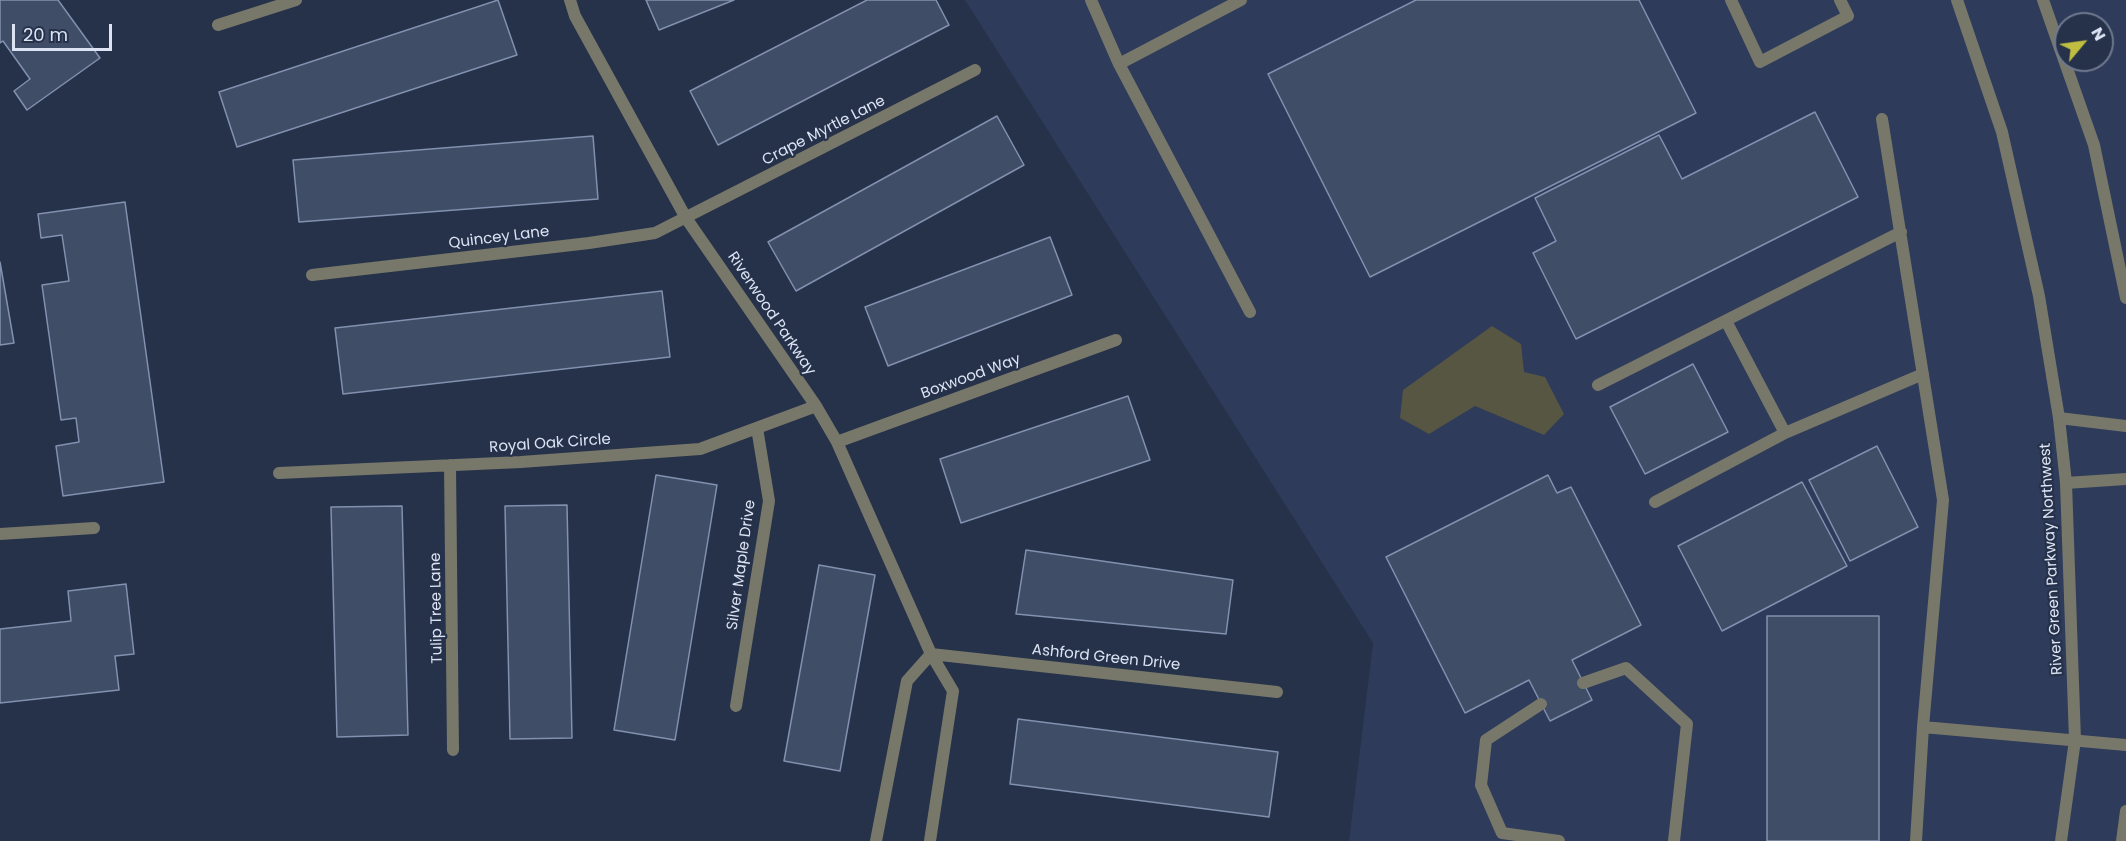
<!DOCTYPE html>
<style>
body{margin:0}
#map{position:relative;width:2126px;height:841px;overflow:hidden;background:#26314a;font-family:Poppins,sans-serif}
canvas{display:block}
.north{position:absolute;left:2054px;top:12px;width:60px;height:60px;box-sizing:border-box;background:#26314a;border:2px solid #6f798e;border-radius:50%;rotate:61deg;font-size:16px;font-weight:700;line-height:24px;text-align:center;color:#dce4f4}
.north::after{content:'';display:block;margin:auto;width:21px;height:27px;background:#bfbe41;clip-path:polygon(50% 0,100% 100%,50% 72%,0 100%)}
.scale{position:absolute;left:12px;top:24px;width:100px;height:27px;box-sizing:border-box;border:3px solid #dce4f4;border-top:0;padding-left:8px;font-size:18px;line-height:21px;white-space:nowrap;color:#dce4f4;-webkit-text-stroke:4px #26314a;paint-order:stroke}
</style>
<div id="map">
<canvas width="2126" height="841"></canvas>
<div class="north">N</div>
<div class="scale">20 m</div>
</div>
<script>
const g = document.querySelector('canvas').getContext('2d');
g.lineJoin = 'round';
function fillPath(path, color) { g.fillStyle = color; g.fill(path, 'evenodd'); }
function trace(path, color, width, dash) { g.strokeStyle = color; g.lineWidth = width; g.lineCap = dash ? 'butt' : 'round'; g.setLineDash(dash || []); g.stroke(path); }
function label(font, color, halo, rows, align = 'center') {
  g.font = font + ' Poppins,sans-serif'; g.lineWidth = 4.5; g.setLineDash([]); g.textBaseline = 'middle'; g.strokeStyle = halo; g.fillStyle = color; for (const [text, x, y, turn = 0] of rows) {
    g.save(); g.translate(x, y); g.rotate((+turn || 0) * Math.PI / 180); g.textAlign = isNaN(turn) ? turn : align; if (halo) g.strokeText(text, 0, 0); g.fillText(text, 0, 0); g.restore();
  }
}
fillPath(new Path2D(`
 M965 0H2126V841H1349L1373 643ZM2066 24H2102V60H2066Z`), '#2e3b5a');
fillPath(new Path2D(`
 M1492 326 1521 344 1524 372 1545 377 1564 414 1544 435 1475 406 1429 434 1400 418 1403 390Z`), '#565643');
const building = new Path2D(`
 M0 0H58L100 58 27 110 14 91 30 79 3 41 0 43Z
 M498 0 517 55 237 147 219 92Z
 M646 0H734L659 30Z
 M867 0H936L949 25 718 145 690 91Z
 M1416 0H1639L1696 113 1370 277 1268 74Z
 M1815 112 1858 197 1576 339 1533 253 1556 241 1535 198 1659 135 1682 179Z
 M997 116 1024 165 796 291 768 242Z
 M593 136 598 199 299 222 293 160Z
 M125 202 164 482 63 496 56 446 79 442 76 418 61 420 42 285 69 281 62 235 41 238 38 214Z
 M1050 237 1072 295 888 366 865 307Z
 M0 262 14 343 0 345Z
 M662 291 670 357 343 394 335 328Z
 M1693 364 1728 432 1645 474 1610 407Z
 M1128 396 1150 460 961 523 940 459Z
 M1877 446 1918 527 1850 561 1809 480Z
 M656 475 717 485 675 740 614 730Z
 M1548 475 1557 493 1571 487 1641 625 1572 660 1592 700 1550 721 1529 680 1465 713 1386 557Z
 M1802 482 1847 566 1722 631 1678 546Z
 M567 505 572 738 510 739 505 506Z
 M402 506 408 735 337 737 331 507Z
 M1026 550 1233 580 1226 634 1016 614Z
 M819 565 875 575 840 771 784 761Z
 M126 584 134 654 115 656 119 690 0 703V629L71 621 68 591Z
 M1767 616H1879V841H1767Z
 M1018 719 1278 752 1269 817 1010 784Z`);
fillPath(building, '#404d67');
trace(building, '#8291af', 1.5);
trace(new Path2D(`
 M1091 0 1119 64
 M1241 0 1119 64 1250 312
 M1731 0 1760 62 1848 16 1840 0
 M2059 418 2126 426
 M2066 483 2126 479
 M1583 683 1626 668 1687 724 1674 841
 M1541 704 1486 740 1481 785 1502 833 1559 841`), '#77786a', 12);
trace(new Path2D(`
 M570 0 575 16 686 218 816 406 837 442 931 654 953 691 930 841
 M1957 0 2002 132 2039 296 2059 418 2066 483 2075 740 2061 841
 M2043 0 2094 145 2126 298
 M218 25 296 0
 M1882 119 1943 500 1923 727
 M312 275 589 243 655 233 975 70
 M1726 321 1785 433 1923 374
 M1598 385 1901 232
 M837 442 1116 340
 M450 465 453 750
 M279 473 521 462 700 449 816 406
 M1655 502 1785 433
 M0 534 94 528
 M931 654 1277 692
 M736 706 769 501 757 428
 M876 841 907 681 931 654
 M1916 841 1923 727 2126 745
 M2122 841 2126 811`), '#77786a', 12);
label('15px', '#dce4f4', '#26314a', [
 ["Crape Myrtle Lane",824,131,-27],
 ["Quincey Lane",499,238,-7],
 ["Riverwood Parkway",771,314,56],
 ["Boxwood Way",971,377,-20],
 ["Royal Oak Circle",550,444,-4],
 ["River Green Parkway Northwest",2052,559,-93],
 ["Silver Maple Drive",742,565,-82],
 ["Tulip Tree Lane",437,608,-91],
 ["Ashford Green Drive",1106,658,6]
]);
</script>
